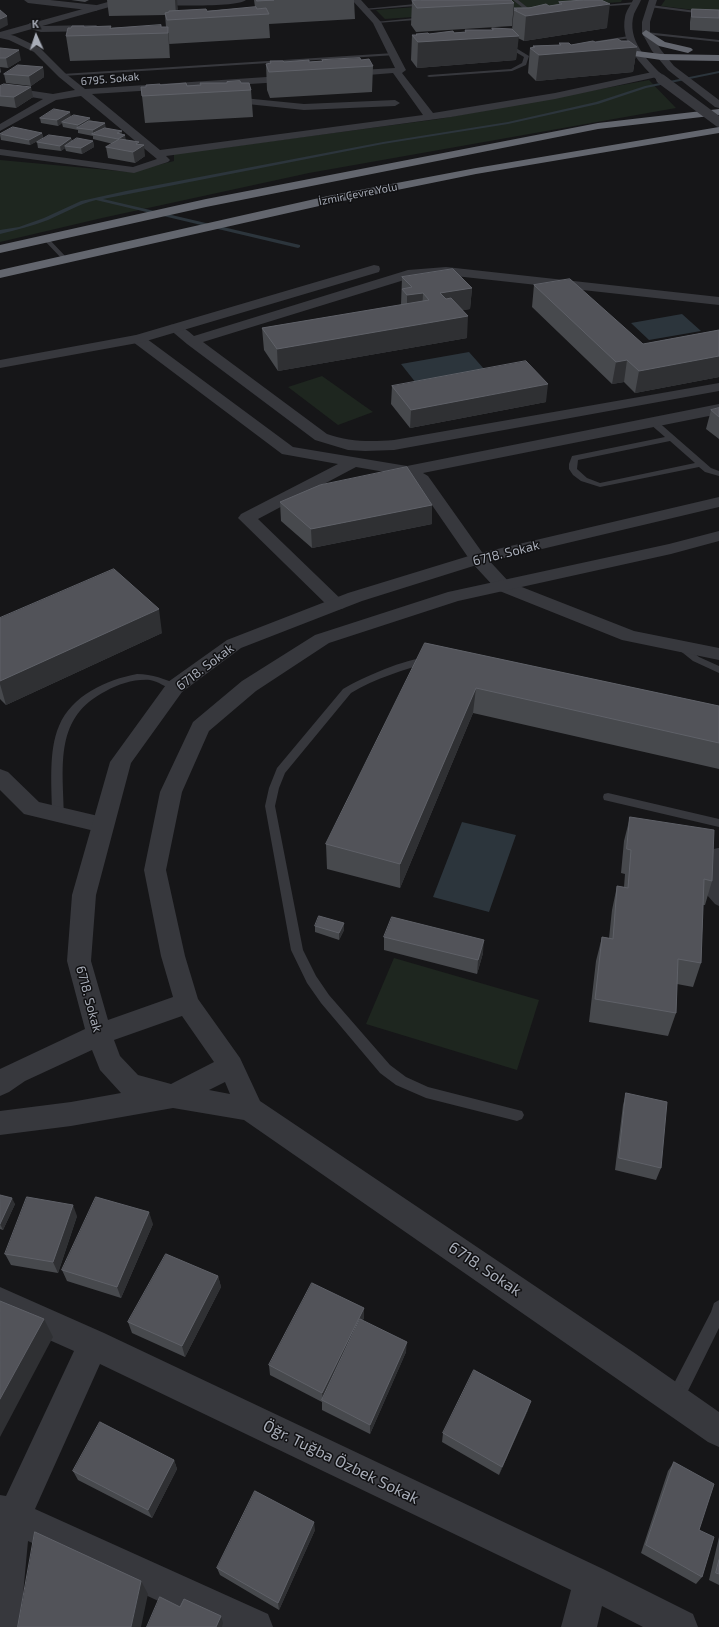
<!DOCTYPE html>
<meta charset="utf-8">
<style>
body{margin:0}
#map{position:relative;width:719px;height:1627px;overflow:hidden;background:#161618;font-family:"Exo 2",sans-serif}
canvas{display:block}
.north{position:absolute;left:16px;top:16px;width:40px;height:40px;-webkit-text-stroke:3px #111113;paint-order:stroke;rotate:357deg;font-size:11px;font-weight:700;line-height:16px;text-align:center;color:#a8adb8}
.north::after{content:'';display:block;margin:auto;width:14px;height:18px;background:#a8adb8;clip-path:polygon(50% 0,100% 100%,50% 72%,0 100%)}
</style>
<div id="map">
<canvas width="719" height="1627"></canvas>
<div class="north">K</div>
</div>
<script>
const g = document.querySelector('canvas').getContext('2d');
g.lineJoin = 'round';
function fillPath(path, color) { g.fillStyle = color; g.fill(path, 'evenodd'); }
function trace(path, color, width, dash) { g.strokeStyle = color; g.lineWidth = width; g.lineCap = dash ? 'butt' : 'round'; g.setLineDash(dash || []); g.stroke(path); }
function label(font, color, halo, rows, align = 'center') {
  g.font = font + ' "Exo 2",sans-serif'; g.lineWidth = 3; g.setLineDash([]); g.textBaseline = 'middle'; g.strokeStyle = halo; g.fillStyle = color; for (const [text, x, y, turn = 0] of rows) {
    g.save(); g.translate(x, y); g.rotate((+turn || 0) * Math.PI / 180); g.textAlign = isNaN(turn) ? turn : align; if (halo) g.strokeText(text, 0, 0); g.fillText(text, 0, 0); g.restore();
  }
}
fillPath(new Path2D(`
 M510 0H622L621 2 385 19 376 10Z
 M665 0H719V13L661 6Z
 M649 80 676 108 309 173 102 218 0 242V160L130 172 174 161V154L439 119Z
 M322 376 373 412 338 425 288 387Z
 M394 958 539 1000 517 1070 366 1024Z`), '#1e261f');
fillPath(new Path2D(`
 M682 314 701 331 649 340 631 323Z
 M469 352 485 370 416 383 401 364Z
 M462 822 516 835 489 912 433 897Z`), '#2c353c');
fillPath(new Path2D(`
 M719 71V73L646 88 598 104 508 124 383 144 103 199 300 245V247L298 248 96 200C79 204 64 213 48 220 32 226 16 230 0 234V230L19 227 44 218 81 201 126 191 383 142 508 122 596 102 645 86Z`), '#2c353c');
fillPath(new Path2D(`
 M513 0H518L532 11 528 12Z
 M636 2 637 4 595 7 593 6Z
 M426 3 428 5 365 10 363 9Z
 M651 5 719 14V16L649 7Z
 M426 17 428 19 377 23 375 22Z
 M646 32 719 40V42L644 34Z
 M629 36 631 38 580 45 578 44Z
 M502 42H506L529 56 526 65 512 71 429 77 427 76 429 75 511 69 522 63 524 57 502 44Z
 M394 53 396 55 62 76 60 75 62 74Z
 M44 238H48L67 258V260H63L44 240Z
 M650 420H656L711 468 719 471V476L705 472 699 467 600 487 581 481 573 475 569 469V464L572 456 665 437 650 424ZM670 441 695 463 600 483 587 478 577 469 578 460Z
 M681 644 684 645 699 657 719 666V673L693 661 678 649 676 647Z
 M428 657 431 658 433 660 431 662C404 670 375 678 351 693L285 773 279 788 275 806 303 950 316 976 329 995 390 1065 406 1077 428 1087 522 1111 524 1115 522 1119 517 1121 426 1098 396 1085 380 1073 321 1003 307 983 291 950 265 806 269 788 277 768 343 689C363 677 405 659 428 657Z
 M137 674C153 674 164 679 179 685L180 687 175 690C166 688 158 681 150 680 134 679 119 684 106 691 54 717 63 765 64 814L62 817H54L52 814C52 788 48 751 59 726 72 695 106 680 137 674Z
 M608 793 719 819V827L604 800 603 797 604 794Z
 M718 848H719V906L715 904 707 895 712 852 714 849Z
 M719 1300V1328L681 1405 675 1407 669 1405 667 1399 669 1393 711 1312 714 1303Z`), '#37383d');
fillPath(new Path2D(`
 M24 0H50L96 5 100 8 96 11 28 3Z
 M143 0H246C237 8 162 5 146 5L142 2Z
 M352 0H361L381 22 406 70 402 73 433 113 555 93 657 71 662 74 657 77 555 99 451 117 166 156 170 160 168 162 134 173 0 155V149L133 167 157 159 81 96 56 100 0 131V124L43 99 0 92V86L53 94 75 90 59 77 34 52 9 40 0 38V32L15 36 40 48 65 73 85 89 297 75 302 78 297 81 92 94 160 150 423 115 393 73 343 77 338 74 343 71 395 68 373 23Z
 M30 23 41 26 96 25 100 28 96 31 41 32 27 28 26 26Z
 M223 96 304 104 395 100 400 103 395 106 304 110 219 101 218 99 219 97Z
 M446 267 719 297V305L446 275 414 277 203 342 327 434C349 442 370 442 394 440L719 383V391L394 450 365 451 348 450 315 440 187 344 168 328 170 325C180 323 187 330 194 336L408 270Z
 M138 335 143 336 293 447 407 466 719 404V414L423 473 428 476 484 555 509 582 634 631 719 648V660L622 640 497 590 472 563 416 482 402 475 356 467 258 519 346 604 344 608 337 610 330 608 238 518 241 514 338 464 282 454 133 342 131 339 133 336Z
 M0 769 8 772 39 802 111 819 114 825 111 831 103 833 24 814 0 790Z
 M0 1287 104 1333 603 1569 693 1614 698 1627H643L602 1606 597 1627H561L571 1590 100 1364 35 1509 268 1614 273 1627H215L28 1541 20 1627H0V1495L6 1496 74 1351 0 1318Z`), '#37383d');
fillPath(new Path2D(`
 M115 0H128L127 2 0 38V32Z
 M633 0H641C639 5 636 9 634 14 626 40 648 61 664 77L666 79 664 81H658C640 64 620 43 625 17 626 11 630 6 633 0Z
 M649 0H657L650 22V33L661 50 674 66 719 100V108L715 107 668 70 652 51 642 33V22Z
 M374 265 379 266 380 269 379 272 143 342 0 368V360L136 335Z
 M719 497V507L483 563 362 601 241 648 182 692 131 763 96 895 91 961 108 1020 173 997 161 956 144 870 160 792 193 722 242 681 315 635 448 592 669 544 719 531V541L671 554 458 601 329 643 256 691 209 731 182 792 166 870 185 956 198 999 240 1058 260 1101 636 1354 719 1412V1447L708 1442 244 1120 173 1108 71 1126 0 1135V1111L71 1102 121 1093 100 1070 92 1050 25 1081 9 1092 0 1096V1069L85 1029 67 961 72 895 110 762 168 682 227 640 348 593 472 555ZM182 1016 214 1062 171 1084 138 1075 120 1056 114 1040ZM225 1082 230 1094 209 1090Z`), '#37383d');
fillPath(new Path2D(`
 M646 30 665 42 691 48 693 50 688 53 659 46 643 35 642 33Z
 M637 51 661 54 719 55V61L661 60 634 56 632 54 634 52Z
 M719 109V115L598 129 206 207 0 253V245L206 199 598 123Z
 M719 127V133L476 174 328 204 0 278V270L328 196 476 168Z`), '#63666e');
trace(new Path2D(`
 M661 79 719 122`), '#37383d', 10);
fillPath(new Path2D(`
 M71 0H89L85 2Z
 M107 0H177V11H207L255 7 254 0H354L355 19 269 24 270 38 169 44 170 58 70 61 66 36 84 27 111 26V28L166 27 165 15 109 16Z
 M427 0 514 3 512 26 416 32 411 25 412 1Z
 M582 0H601L607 28 524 41 518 38 516 60 417 68 411 60 412 35H416V34H429L465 32V30H492V28L512 30 514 8 549 6 559 4V2Z
 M692 9 719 10V32L690 30V22Z
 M621 41 637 47 633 72 536 81 528 73 530 48H532L533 46 559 45V43L571 45 595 42Z
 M0 48 21 60 8 68 0 67 1 72 0 73Z
 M322 60H361L373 66 372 92 270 98 267 90 266 64 270 63V61L309 62 322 61Z
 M43 67 44 77 31 86 6 83 4 74Z
 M241 83 251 90 253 117 145 123 141 87Z
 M0 86 33 97 16 108 0 106Z
 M71 117 105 123V128L122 135 126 140 140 145 145 156 135 163 108 158 106 147 113 144 93 139V136L78 133V130L63 127 62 123 58 126 41 123 40 118Z
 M42 133 43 138 30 145 1 140 0 135Z
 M71 138 72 141H93L94 147 82 154 66 151 65 148 61 151 38 148 37 142Z
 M402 277 472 288 470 309 463 310 467 338 278 371 264 350 262 328 401 305Z
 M534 285 643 344 719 330V377L635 393 624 382 612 384 532 307Z
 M392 386 546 402 410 428 391 404Z
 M719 408V439L706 429 711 410Z
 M280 502 432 505V524L312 548 281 521Z
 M0 618 162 633 6 705 0 699Z
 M425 643 719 706V769L473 713 400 888 327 869 326 844Z
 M630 817 712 881 705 905H703L701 963 693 987 677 984 676 1013 668 1036 589 1022 596 961 602 937 609 938 612 910 617 886 624 887 625 874 621 873 624 841Z
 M315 926 344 930 339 940 315 932Z
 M384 937 483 953 477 974 384 950Z
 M626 1093 661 1168 656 1180 615 1170 623 1105Z
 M0 1195 15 1204 3 1230 0 1229Z
 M77 1216 58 1273 11 1265 5 1254Z
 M153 1224 121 1298 67 1281 62 1270Z
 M218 1276 221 1287 185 1357 132 1333 128 1322Z
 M364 1308V1318L362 1321 406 1352 370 1434 322 1410V1402L270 1375 269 1365Z
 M528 1410 499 1475 442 1442 443 1433Z
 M174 1460 177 1469 152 1518 78 1480 73 1471Z
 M674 1462 699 1530 702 1577 696 1584 641 1553 668 1471Z
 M315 1530 279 1610 220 1575 217 1568Z
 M719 1537V1585L709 1580Z`), '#47494d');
fillPath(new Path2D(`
 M175 0H177L178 9 176 15Z
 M610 4 607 28 524 41 526 16Z
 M7 16 8 25 0 29V19Z
 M168 27 170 52V58L168 33Z
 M519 36 516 60 417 68 418 42Z
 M637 47 633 72 536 81 539 55Z
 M19 50 21 60 8 68 6 58Z
 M43 67 44 77 31 86 29 76Z
 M31 87 33 97 16 108 14 97Z
 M70 112 71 117 58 126 57 120Z
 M90 118 91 123 78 128V125Z
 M105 123 106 129 93 134V130Z
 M122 131V137L117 133Z
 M42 133 43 138 30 145 29 140Z
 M125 135 126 141 118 145V139Z
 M71 138 72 144 65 146V148L61 151 60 146Z
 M93 141 94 147 82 154 81 148Z
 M139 142 140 148 144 145 145 156 135 163 133 152 136 144Z
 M472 288 470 309 439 314 440 293Z
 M423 293 422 314 407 317V295Z
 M468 316 467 338 278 371 277 349Z
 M719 356V377L635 393 639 371Z
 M627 360 624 382 612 384 616 362Z
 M548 384 546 402 410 428 411 410Z
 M432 505V524L312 548 311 529Z
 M159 609 162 633 6 705 0 684V681Z
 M476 688 473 713 400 888V864Z
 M344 923V930L339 940V933Z
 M484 940 483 953 477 974 478 960Z
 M12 1198 15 1204 3 1230 0 1224Z
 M73 1205 77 1216 58 1273 53 1262Z
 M149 1212 153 1224 121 1298 117 1287Z
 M218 1276 221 1287 185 1357 182 1346Z
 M364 1308V1318L324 1401H323L322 1393Z
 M44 1319 53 1337 0 1437V1399Z
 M407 1342 406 1352 370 1434V1425Z
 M531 1401 528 1410 499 1475 502 1467Z
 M174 1460 177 1469 152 1518 148 1510Z
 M314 1522 315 1530 279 1610 278 1603Z
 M141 1581 148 1594 141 1627H131Z
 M221 1616 223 1623 222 1627H216Z`), '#2f3033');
const building = new Path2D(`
 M257 0H274L257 1Z
 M421 0H511L514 3 417 8 412 1Z
 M584 0H601L610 4 526 16 514 10H517L514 8H529L546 4 549 6 562 4 559 2Z
 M256 7 257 9 266 8 269 14 167 20 165 13 169 12V11L206 9 207 11Z
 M692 9 719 10V18L692 17Z
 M0 10 7 16 0 19Z
 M161 25V27H168V33L66 36 68 28H71L72 26H84V27L111 26 110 28Z
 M492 28 512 29 519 36 418 42 412 35H417L416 34 428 33 429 34 453 31 454 33 466 32 465 30H493Z
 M618 39 621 41H629L637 47 539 55 530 48 535 47 533 46 561 45 559 43H569L571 45 593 41 595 42Z
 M0 48 19 50 6 58H0Z
 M360 58 361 60 369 59 373 66 269 72 266 64 271 63 270 61H283L284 62 309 60V62L323 61 322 60Z
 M18 65 43 67 29 76 4 74Z
 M240 81 241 83H249L251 90 142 96 141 87H146V85L160 84V85L186 83 187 86 201 85 200 83H227V82Z
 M4 84 31 87 14 97 0 96V86Z
 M54 109 70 112 57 120 40 118Z
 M74 115 90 118 78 125 62 122Z
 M89 121 105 123 93 130 77 128Z
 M13 127 42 133 29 140 0 134Z
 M105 128 122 131 117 133 125 135 118 139 92 134Z
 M49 135 71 138 60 146 37 142Z
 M77 138 93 141 81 148 65 146Z
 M120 139 139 142 136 144 144 145 133 152 106 147Z
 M453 269 472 288 440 293 446 299 451 298 468 316 277 349 262 328 429 300 423 293 407 295 402 289 412 287 402 277Z
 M570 279 643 344 719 330V356L639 371 627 360 616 362 534 285Z
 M526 361 548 384 411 410 392 386Z
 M719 408V417L711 410Z
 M407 467 432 505 311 529 280 502 320 485Z
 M114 569 159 609 0 681V618Z
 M425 643 719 706V743L476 688 400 864 326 844Z
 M630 817 714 830 712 881 704 879 701 963 678 959 676 1013 595 999 602 937 613 939 617 886 628 888 631 850 627 849Z
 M319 916 344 923 339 933 315 926Z
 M392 917 484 940 478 960 384 937Z
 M626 1093 667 1102 661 1168 619 1158Z
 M0 1195 12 1198 0 1224Z
 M27 1197 73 1205 53 1262 5 1254Z
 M96 1197 149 1212 117 1287 62 1270Z
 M166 1254 218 1276 182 1346 128 1322Z
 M312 1283 364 1308 322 1393 269 1365Z
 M0 1301 44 1319 0 1399Z
 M360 1319 407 1342 370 1425 322 1400Z
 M474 1370 531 1401 502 1467 443 1433Z
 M100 1422 174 1460 148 1510 73 1471Z
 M674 1462 714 1484 699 1530 714 1537 702 1577 646 1545Z
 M255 1491 314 1522 278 1603 217 1568Z
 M35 1532 141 1581 131 1627H18Z
 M719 1560V1574L716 1573Z
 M160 1597 180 1607 184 1599 221 1616 216 1627H147Z`);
fillPath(building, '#525359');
trace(building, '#5f6168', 1);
label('11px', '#a8adb8', '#111113', [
 ["6795. Sokak",110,79,-5],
 ["İzmir Çevre Yolu",358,194,-11]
]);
label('13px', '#a8adb8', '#111113', [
 ["6718. Sokak",506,553,-14],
 ["6718. Sokak",205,667,-37],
 ["6718. Sokak",89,999,75]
]);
label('16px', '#a8adb8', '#111113', [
 ["6718. Sokak",485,1269,34],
 ["Öğr. Tuğba Özbek Sokak",341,1462,26]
]);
</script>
